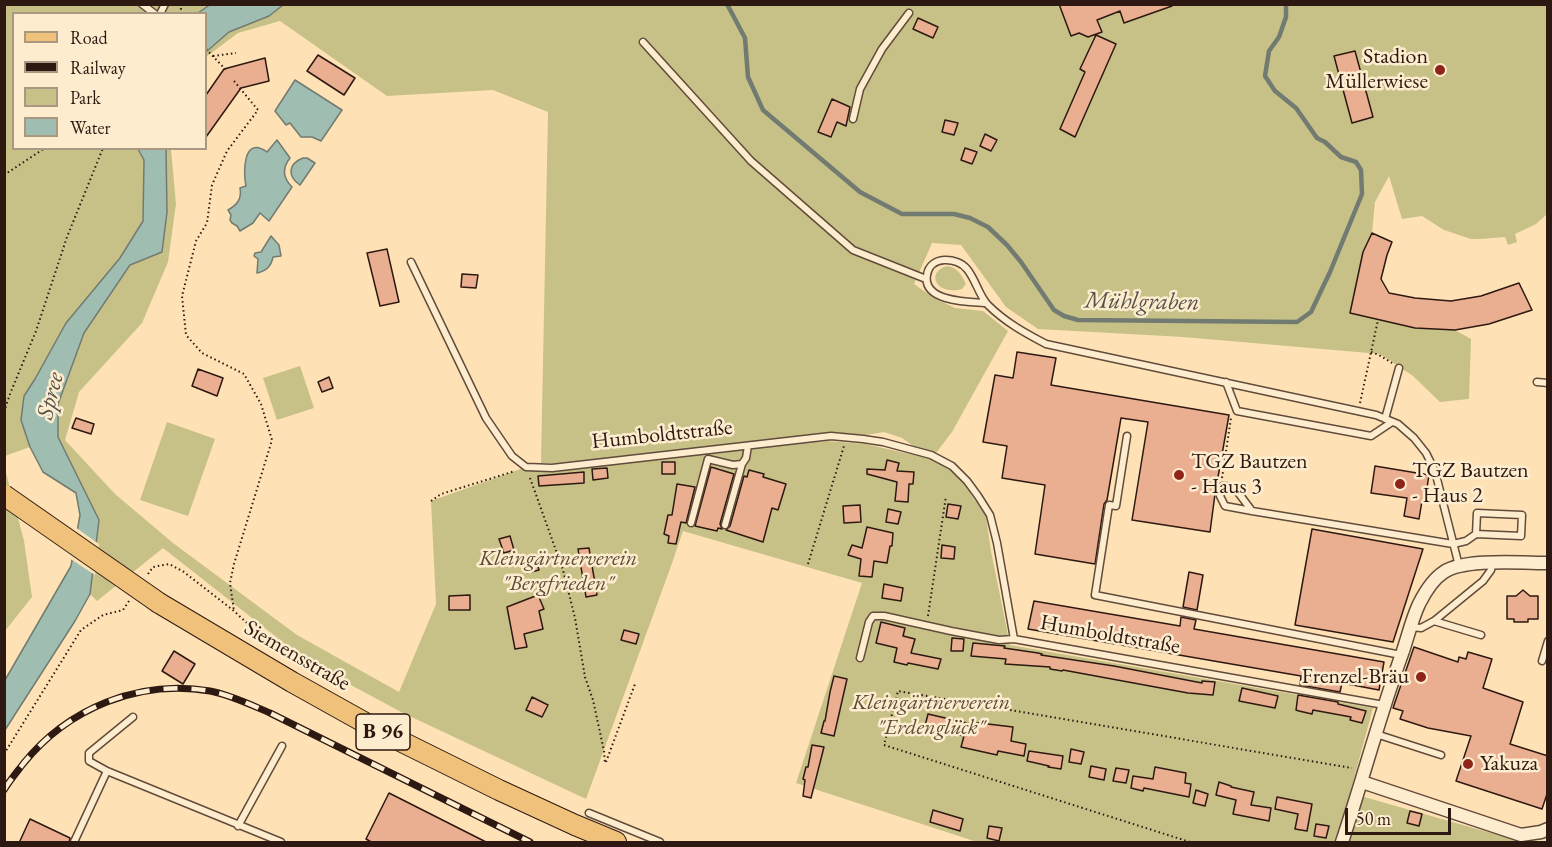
<!DOCTYPE html>
<meta charset="utf-8">
<style>
body{margin:0}
#map{position:relative;width:1552px;height:847px;overflow:hidden;background:#fee2b5;font-family:"EB Garamond",serif}
canvas{display:block}
.frame{position:absolute;inset:0;border:6px solid #2d1911;pointer-events:none}
.legend{position:absolute;left:12px;top:12px;width:195px;height:138px;box-sizing:border-box;background:#feeccf;border:2px solid #aa9883;margin:0;padding:8px 10px;list-style:none;font-size:18px;color:#2d1911}
.legend li{display:flex;align-items:center;gap:12px;height:30px}
.legend b{width:30px;border:2px solid #aa9883}
.scale{position:absolute;left:1345px;top:808px;width:106px;height:27px;box-sizing:border-box;border:3px solid #2d1911;border-top:0;padding-left:8px;font-size:18px;line-height:21px;white-space:nowrap;color:#2d1911;-webkit-text-stroke:4px #feeccf;paint-order:stroke}
</style>
<div id="map">
<canvas width="1552" height="847"></canvas>
<div class="frame"></div>
<ul class="legend">
<li><b style="height:8px;background:#efc17a"></b>Road</li>
<li><b style="height:8px;background:#2d1911"></b>Railway</li>
<li><b style="height:16px;background:#c7c188"></b>Park</li>
<li><b style="height:16px;background:#a0bdb1"></b>Water</li>
</ul>
<div class="scale">50 m</div>
</div>
<script>
const g = document.querySelector('canvas').getContext('2d');
g.lineJoin = 'round';
function fillPath(path, color) { g.fillStyle = color; g.fill(path, 'evenodd'); }
function trace(path, color, width, dash) { g.strokeStyle = color; g.lineWidth = width; g.lineCap = dash ? 'butt' : 'round'; g.setLineDash(dash || []); g.stroke(path); }
function label(font, color, halo, rows, align = 'center') {
  g.font = font + ' "EB Garamond",serif'; g.lineWidth = 5; g.setLineDash([]); g.textBaseline = 'middle'; g.strokeStyle = halo; g.fillStyle = color; for (const [text, x, y, turn = 0] of rows) {
    g.save(); g.translate(x, y); g.rotate((+turn || 0) * Math.PI / 180); g.textAlign = isNaN(turn) ? turn : align; if (halo) g.strokeText(text, 0, 0); g.fillText(text, 0, 0); g.restore();
  }
}
fillPath(new Path2D(`
 M283 4 1547 5V214L1536 224 1515 234 1517 242 1508 245 1505 237 1481 239H1471L1444 230 1422 216 1402 219 1389 176 1375 202 1372 233 1363 252 1350 313 1415 328 1455 330 1471 339 1469 399 1440 402 1413 376 1380 354 1183 337 1038 329 1006 307 961 245 932 243 914 284 934 298 955 308 983 311 1008 331 952 432 936 453 915 447 902 438 884 432 866 435 831 432 559 464 541 463 548 112 493 90 387 96 280 21 238 33 206 57V52L229 32 269 16Z
 M5 5H211L198 14H14V148L138 149 144 160 143 221 120 258 24 396 21 420 30 447 5 456Z
 M166 149H171L176 204 168 262 142 323 79 392 65 440 115 494 173 543 297 635 399 692 436 604 431 501 526 467 552 468 827 441 865 444 927 458 948 467 962 481 986 517 991 551 1010 645 1373 708 1350 793 1523 842H977L796 783 862 583 683 531 671 566 586 799 403 713 308 662 163 548 97 601 90 594 99 520 58 437V404L84 333 131 265 162 252 167 212Z
 M947 266C957 267 962 275 966 284L962 289C936 296 925 272 947 266Z
 M300 366 314 408 277 420 263 378Z
 M167 422 215 439 188 516 140 500Z
 M4 465 24 541 32 597 5 631Z`), '#c7c188');
const water = new Path2D(`
 M211 4H283V5L269 16 229 32 206 52V14L198 13Z
 M295 80 342 110 321 141 312 137H301L290 123 286 125 275 111Z
 M277 140 290 158C282 168 283 178 292 187L269 221 260 213 253 223 240 231 237 226 232 223 230 220 231 215 228 210C237 205 242 199 240 188L246 186C243 172 243 135 267 152Z
 M138 149H166L167 212 162 252 130 265 84 333 58 404V437L99 520 90 594 75 621 5 730V680L71 566 80 515 76 493 43 472 30 447 21 420 24 396 35 379 66 323 120 258 143 221 144 160Z
 M303 158H307L315 163 300 185C287 176 288 164 303 158Z
 M271 236 279 245 281 256 273 257C271 267 266 271 257 273L258 259 254 256 255 253 261 252Z`);
fillPath(water, '#a0bdb1');
trace(water, '#727b71', 1.5);
fillPath(new Path2D(`
 M75 527 99 544 95 575 69 558Z`), '#fee2b5');
trace(new Path2D(`
 M727 4 745 38 748 77 763 110 860 192 902 214H954L970 218 988 227 1007 245 1021 262 1054 310 1064 316 1078 320 1297 322 1311 312 1330 272 1362 194 1361 170 1356 162 1341 157 1325 142 1317 138 1296 108 1275 91 1265 76 1269 51 1279 37 1286 17V4`), '#727b71', 4.5);
const building = new Path2D(`
 M1059 4H1171L1172 6 1124 23 1120 11 1097 20 1102 32 1088 37 1079 33 1071 36Z
 M918 18 938 27 933 38 913 29Z
 M1096 35 1116 44 1075 137 1060 129 1085 72 1080 69Z
 M1355 51 1373 117 1352 123 1334 56Z
 M318 55 355 78 344 95 307 71Z
 M265 58 269 81 241 88 206 137V95L224 69Z
 M832 99 850 107 846 126 837 122 831 137 818 132Z
 M945 120 958 123 954 135 942 132Z
 M985 134 997 140 991 151 980 146Z
 M965 148 977 152 972 164 961 160Z
 M1372 233 1392 242 1387 255 1381 279 1389 293 1415 298 1451 301 1481 296 1519 283 1532 310 1489 324 1455 330 1415 328 1350 313 1363 252Z
 M387 249 399 302 380 306 367 253Z
 M462 274 478 275 476 288 461 287Z
 M1017 352 1056 358 1051 385 1229 415 1215 494 1210 532 1132 520 1148 422 1121 418 1107 500 1104 504 1095 564 1035 554 1045 485 1002 478 1007 446 983 442 995 375 1013 378Z
 M198 369 223 378 217 396 192 386Z
 M329 377 333 388 322 392 318 382Z
 M76 418 94 424 91 434 72 428Z
 M887 460 899 463 897 471 914 472 913 484H909L908 502 895 501 897 482 867 474V469L885 470Z
 M662 462H675V474H662Z
 M1375 466 1429 475 1425 501H1422L1419 519 1404 516 1407 498 1371 493Z
 M711 467 734 474 720 524 722 529 718 528 717 531 695 526Z
 M607 468 608 478 593 480 592 469Z
 M749 470 764 474 763 477 786 484 778 510 772 508 763 542 726 530 730 526 744 476 747 477Z
 M584 472V483L539 486 538 476Z
 M677 484 695 487 686 523 681 522 676 544 668 543 669 536 664 534 668 515H672Z
 M948 504 961 506 958 519 946 517Z
 M860 505 861 522 844 523 843 506Z
 M888 509 901 512 898 524 886 522Z
 M867 527 893 533 892 546H890L887 563 874 561 872 577 859 576 861 559 848 555 852 545 862 548Z
 M1312 529 1423 549 1393 642 1295 625Z
 M510 536 514 550 504 553 499 539Z
 M942 545 955 547 954 559 941 558Z
 M589 548 597 595 586 597 578 549Z
 M534 555 539 570 527 573 523 559Z
 M1189 572 1203 575 1197 610 1183 607Z
 M884 584 903 588 901 601 882 598Z
 M1523 590 1530 596H1538V619H1528V622H1514V619H1507V596H1516Z
 M470 595V610H449V596Z
 M538 595 544 609 539 611 543 629 524 634 527 647 515 649 507 607Z
 M1034 601 1180 626 1181 617 1196 620 1194 629 1384 662 1379 690 1342 683 1340 692 1300 685 1301 676 1028 629Z
 M881 622 905 628 903 636 915 639 911 653 941 659 938 669 908 663 907 665 894 662 897 648 876 643Z
 M624 630 639 634 636 644 621 640Z
 M952 638 964 639 963 651H951Z
 M973 643 1005 646 1004 648 1038 653 1042 654 1041 655 1114 666 1202 683V681L1215 682 1213 695 1188 693 1063 670 1062 671 1050 669V667L1005 664 1006 659 971 656Z
 M1414 647 1458 662 1459 657 1466 659 1468 652 1492 659 1483 688 1523 702 1510 744 1548 756V791L1542 809 1456 781 1471 736 1428 728 1400 719 1403 711 1393 708Z
 M174 651 195 664 183 684 162 671Z
 M834 676 847 679 834 736 821 733 824 721H825L830 692Z
 M1242 688 1278 696 1275 708 1239 701Z
 M1298 695 1338 702V704L1366 711 1362 723 1350 720 1351 717 1313 710 1312 714 1299 711 1296 710Z
 M532 697 548 705 542 717 526 710Z
 M928 714 971 724V722L1013 727 1011 741 1026 744 1024 756 998 751 997 755 961 747 964 736 925 726Z
 M812 745 824 747 811 798 803 796 805 780 803 779 806 767H808Z
 M1071 749 1084 752 1081 764 1069 762Z
 M1029 751 1063 756 1061 769 1048 767 1049 766 1027 761Z
 M1091 766 1106 769 1104 780 1089 777Z
 M1155 767 1186 773 1185 783 1191 784 1189 797 1144 788 1143 791 1131 788 1133 776 1153 779Z
 M1116 768 1129 770 1126 783 1113 781Z
 M1219 782 1231 786V787L1254 792 1251 805 1271 808 1269 821 1233 814 1236 800 1216 795Z
 M1196 790 1208 794 1205 806 1193 803Z
 M389 793 488 843H373L366 839Z
 M1277 797 1312 804 1307 831 1295 829 1298 814 1275 809Z
 M933 810 963 819 960 831 930 822Z
 M1410 811 1422 814 1419 826 1407 823Z
 M30 819 70 838 69 843H19Z
 M1316 824 1329 826 1326 838 1314 836Z
 M989 826 1002 828 999 841 987 838Z`);
fillPath(building, '#eaae90');
trace(building, '#2d1911', 1.5);
const service = new Path2D(`
 M142 4 155 14
 M160 14 165 4
 M643 42 751 161 853 250 926 279
 M853 119 860 89 882 49 909 13
 M411 262 486 418 512 456 526 467 552 468 831 436 863 439 883 442 931 455 952 466 967 481 978 496 990 515 997 543 1014 639
 M986 303C969 302 922 302 927 275 930 255 957 257 967 269 976 280 979 296 988 305 1005 322 1025 333 1046 344L1376 415 1398 424 1414 438 1426 453 1435 471 1459 566
 M1226 382 1237 411 1371 436 1392 422
 M1537 382 1548 383
 M1385 419 1399 368
 M1127 436 1116 506 1109 505 1095 595 1401 655
 M1252 511 1234 487 1223 486 1220 496 1225 506 1252 511 1453 544 1466 541 1476 534 1521 536 1522 515 1477 513 1476 534
 M691 523 708 459 733 465 742 464
 M725 525 742 464 746 458 748 446
 M1434 621 1481 635
 M1411 627 1421 628 1434 621 1483 581 1491 570 1492 563
 M860 658 869 622 873 616H884L951 631 999 640 1014 639 1384 705
 M1542 661 1548 641
 M133 717 89 753V761L107 771 281 842
 M1376 734 1441 755
 M589 813 660 842
 M238 826 282 746
 M74 842 107 771`);
const minor = new Path2D(`
 M1362 782 1521 835 1541 832 1548 829
 M1342 842C1363 779 1380 714 1403 651 1408 636 1412 619 1419 604 1425 592 1433 579 1444 572 1464 558 1523 563 1548 563`);
const primary = new Path2D(`
 M159 603 292 682 378 730 499 790 575 825 616 842`);
trace(service, '#614b3a', 9);
trace(minor, '#614b3a', 15);
trace(primary, '#2d1911', 22);
trace(new Path2D(`
 M179 4 183 14
 M206 49 227 71
 M213 56 236 53
 M234 81 258 110 227 151 212 185 207 223 196 241 182 296 186 335 202 353 244 374 261 404 272 440 234 564 230 583 234 611
 M4 175 45 148
 M1371 352 1379 355 1392 363
 M1360 403 1378 320
 M4 412 10 394 36 331 67 237 103 148
 M530 478 563 570 575 618 585 677 593 700 604 751 605 764
 M1222 478 1231 418
 M431 501 441 494 515 471
 M808 564 844 446
 M148 574 153 567 169 564 184 572 234 611 278 652
 M928 616 946 496
 M4 754 81 630 103 615 123 610 129 601
 M606 762 635 684
 M1190 842 884 745 898 691 1352 768`), '#2d1911', 2, [1.5, 3]);
trace(service, '#feeccf', 6);
trace(minor, '#feeccf', 12);
trace(primary, '#efc17a', 20);
const rail = new Path2D(`
 M4 790C10 780 17 772 23 764 68 708 139 679 210 691 231 695 251 705 270 713L530 842`);
trace(rail, '#2d1911', 7);
trace(rail, '#feeccf', 4.5, [14]);
const primaryBridge = new Path2D(`
 M4 495 159 603`);
trace(primaryBridge, '#2d1911', 22, []);
trace(primaryBridge, '#efc17a', 20);
for (const [x, y, r, color] of [
 [1440,70,6,"#8f2418"],
 [1179,475,6,"#8f2418"],
 [1400,484,6,"#8f2418"],
 [1421,677,6,"#8f2418"],
 [1468,764,6,"#8f2418"]
]) { const dot = new Path2D(); dot.arc(x, y, r, 0, 2 * Math.PI); g.fillStyle = color; g.fill(dot); trace(dot, '#feeccf', 2); }
for (const [x, y, w] of [
 [383,732,54]
]) { const box = new Path2D(); box.roundRect(x - w / 2, y - 18, w, 36, 4.5); g.fillStyle = '#feeccf'; g.fill(box); trace(box, '#2d1911', 1.5); }
label('bold 21px', '#2d1911', null, [
 ["B 96",383,732]
]);
label('22px', '#2d1911', '#feeccf', [
 ["Stadion",1428,57,"right"],
 ["Müllerwiese",1428,82,"right"],
 ["TGZ Bautzen",1191,462],
 ["- Haus 3",1191,487],
 ["TGZ Bautzen",1412,471],
 ["- Haus 2",1412,496],
 ["Frenzel-Bräu",1409,677,"right"],
 ["Yakuza",1480,764]
], 'left');
label('22px', '#2d1911', '#feeccf', [
 ["Humboldtstraße",662,435,-6],
 ["Humboldtstraße",1110,635,10],
 ["Siemensstraße",297,656,30]
]);
label('italic 22px', '#5b4b35', '#feeccf', [
 ["Kleingärtnerverein",558,559],
 ["\"Bergfrieden\"",558,584],
 ["Kleingärtnerverein",931,703],
 ["\"Erdenglück\"",931,728]
]);
label('italic 24px', '#555249', '#feeccf', [
 ["Mühlgraben",1142,302,1],
 ["Spree",51,396,-76]
]);
</script>
